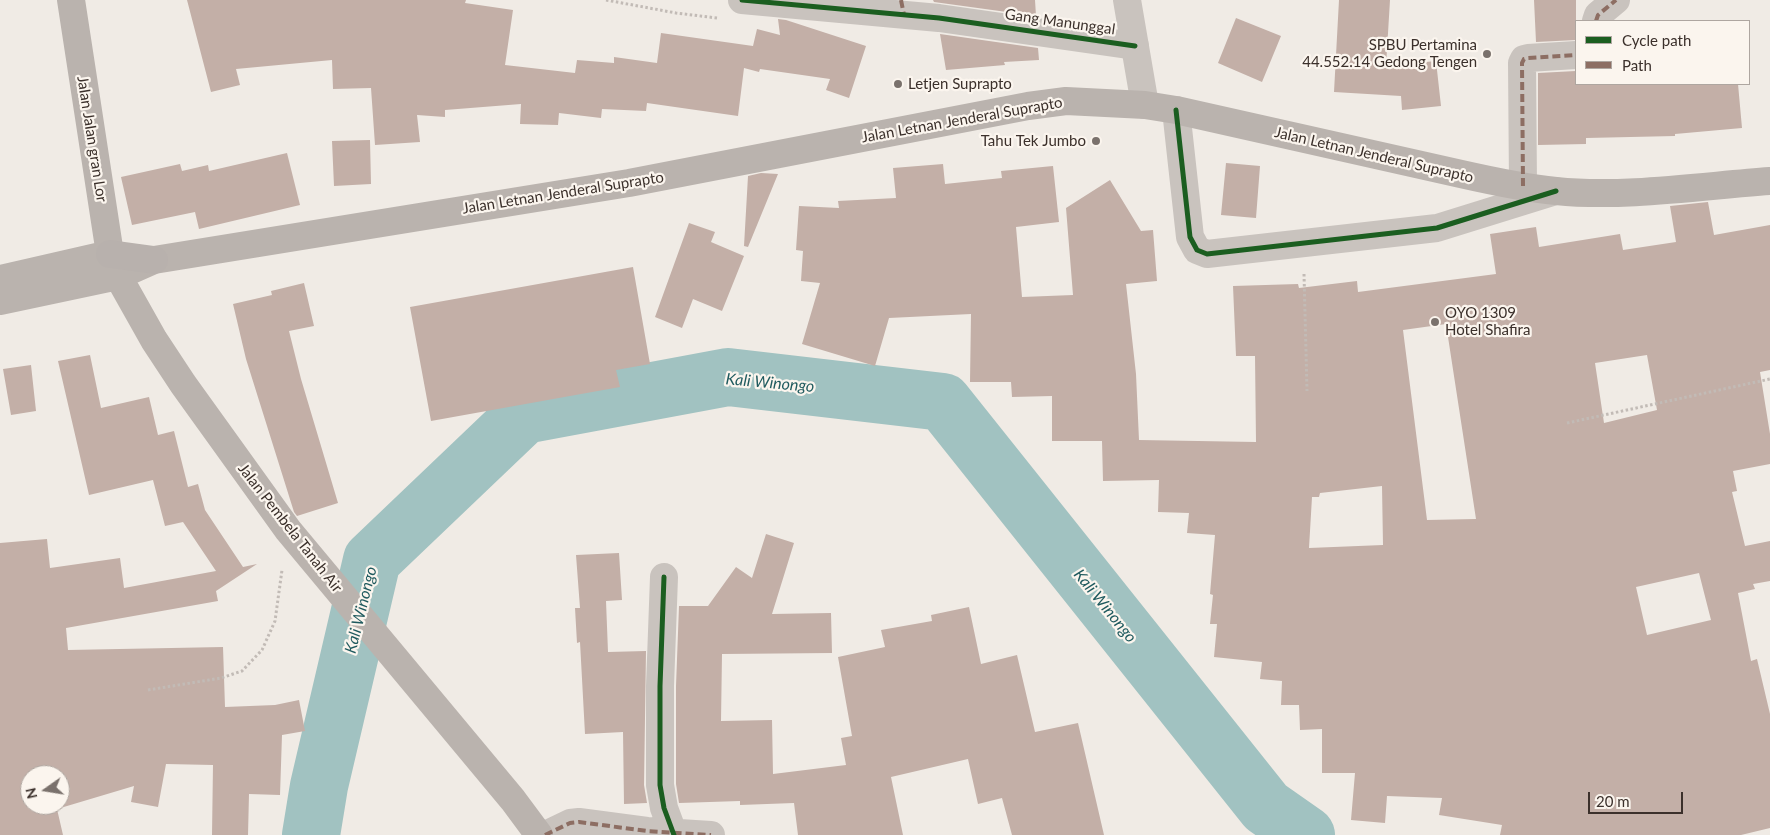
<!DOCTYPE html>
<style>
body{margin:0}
#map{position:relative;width:1770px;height:835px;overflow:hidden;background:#f0ebe5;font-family:Lato,sans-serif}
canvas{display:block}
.legend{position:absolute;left:1575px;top:20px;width:175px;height:65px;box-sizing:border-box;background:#fbf5ee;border:1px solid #aea6a0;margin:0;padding:6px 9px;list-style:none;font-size:15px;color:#3b302b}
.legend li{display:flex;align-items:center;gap:10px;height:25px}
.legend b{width:25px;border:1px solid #aea6a0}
.north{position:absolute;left:20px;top:765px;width:50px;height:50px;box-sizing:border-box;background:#fbf5ee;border:1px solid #aea6a0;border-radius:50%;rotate:257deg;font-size:14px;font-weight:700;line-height:20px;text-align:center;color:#3b302b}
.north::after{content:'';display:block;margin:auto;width:18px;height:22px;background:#7a716c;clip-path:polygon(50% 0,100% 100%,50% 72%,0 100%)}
.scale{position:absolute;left:1588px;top:792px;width:95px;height:22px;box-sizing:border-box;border:2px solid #3b302b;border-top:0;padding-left:6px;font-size:15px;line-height:18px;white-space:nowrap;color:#3b302b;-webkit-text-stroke:4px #fbf5ee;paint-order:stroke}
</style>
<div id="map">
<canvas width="1770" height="835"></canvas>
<ul class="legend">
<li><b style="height:6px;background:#1b5e20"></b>Cycle path</li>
<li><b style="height:6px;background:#8d6e63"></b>Path</li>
</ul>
<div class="north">N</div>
<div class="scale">20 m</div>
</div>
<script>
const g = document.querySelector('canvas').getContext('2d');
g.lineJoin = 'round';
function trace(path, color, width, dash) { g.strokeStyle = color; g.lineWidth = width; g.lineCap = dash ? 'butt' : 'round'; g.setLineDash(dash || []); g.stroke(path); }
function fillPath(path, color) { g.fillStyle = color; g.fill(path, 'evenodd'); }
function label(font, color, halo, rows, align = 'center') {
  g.font = font + ' Lato,sans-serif'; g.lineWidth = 4.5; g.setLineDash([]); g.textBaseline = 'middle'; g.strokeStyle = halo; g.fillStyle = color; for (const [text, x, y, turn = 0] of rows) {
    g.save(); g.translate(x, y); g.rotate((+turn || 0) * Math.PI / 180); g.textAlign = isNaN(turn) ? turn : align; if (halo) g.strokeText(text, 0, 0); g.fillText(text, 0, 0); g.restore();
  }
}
trace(new Path2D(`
 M311 835 319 786 372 560 524 415 728 377 943 402 1266 807 1306 835`), '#a1c2c1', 58);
fillPath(new Path2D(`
 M187 0H466L465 3 513 10 505 65 575 73 577 60 614 63V57L657 63 661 33 753 46 757 29 780 35 778 19 786 20 866 46 849 98 826 90 830 79 760 69 759 72 744 68 738 116 647 103 646 111 602 109 601 118 559 113 558 125 520 124 521 104 445 110V117L417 115 420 142 375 145 371 88 333 89 332 60 236 69 240 85 211 92Z
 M933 0H1035L1036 16 934 2Z
 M1339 0H1390L1386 66 1436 61 1441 106 1402 110 1401 96 1334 92Z
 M1534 0H1576V40L1536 42Z
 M1236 18 1281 36 1262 82 1218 63Z
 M940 34 1038 48 1039 60 1004 62 1005 65 946 70Z
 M1576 71V84H1738L1742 128 1675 134V136L1586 138V144L1538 145V73Z
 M370 140 371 184 334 186 332 141Z
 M287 153 300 205 199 229 195 212 132 225 121 177 180 164 182 171 208 165 209 171Z
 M1226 163 1260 166 1256 218 1221 215Z
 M943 164 945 184 1002 178 1001 171 1053 166 1059 222 1016 227 1022 297 1073 295 1066 208 1110 180 1141 231 1153 230 1157 281 1126 284 1136 374 1139 440 1256 442 1255 356H1236L1233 286 1298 284 1299 288 1357 281 1358 292 1496 274 1490 234 1536 227 1539 247 1620 234 1623 250 1676 242 1670 206 1708 202 1714 235 1770 225V370L1760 372 1770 434V464L1733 471 1737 491 1732 492 1745 546 1770 541V581L1753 584 1755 589 1738 593 1751 661 1757 659 1770 714V828L1741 835H1500L1502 825 1439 815 1442 798 1387 796 1385 823 1351 820 1355 773H1322V729L1300 730 1299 705H1281L1282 681 1260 679 1262 662 1214 657 1217 624H1210L1213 595 1210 594 1215 535 1187 533 1189 513 1158 512 1159 480 1103 481 1102 441H1052V396L1012 397 1011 382H970L971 314 889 318 875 366 802 344 820 283 801 281 803 251 796 250 799 206 839 208 838 201 896 198 893 168ZM1446 324 1476 519 1427 520 1403 330ZM1647 355 1657 410 1604 423 1595 363ZM1382 486 1383 545 1309 548 1312 497H1319L1320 493ZM1699 573 1711 620 1647 635 1636 587Z
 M761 173 778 174 748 247 744 246 748 176Z
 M689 223 715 232 711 242 744 256 722 311 693 299 682 328 655 317Z
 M633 267 650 364 616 370 620 387 431 421 410 307Z
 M304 283 314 326 289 331 301 379 338 503 297 516 294 512 246 359 233 304 272 295 271 291Z
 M90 355 101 408 149 397 158 435 174 431 188 487 198 484 205 510 243 567 257 564 216 591 218 601 66 628 68 650 223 647 225 707 275 705 299 700 305 731 282 735 280 795 249 794 248 835H212L213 765 166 764 158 807 131 802 134 786 57 809 63 835H0V543L47 539 50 568 120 558 124 588 216 571 183 522 165 526 153 480 89 495 58 361ZM30 775H60V805H30Z
 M31 365 36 411 11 415 3 369Z
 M766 534 794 543 772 614 831 613 832 653 722 654 721 721 772 720 773 774 846 765 841 738 852 736 838 657 885 647 881 630 932 621 931 615 969 607 981 664 1017 655 1035 732 1078 723 1104 835H1012L1002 798 978 804 968 759 891 777 903 835H798L794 803 740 805V801L679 803 676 784V686L679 606H708L736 567 752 578Z
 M619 553 622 600 606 601 608 652 646 651 644 785 647 803 624 804 623 732 585 734 580 642 577 643 575 608H580L576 555Z`), '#c3afa7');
trace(new Path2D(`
 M606 0 676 13 717 18
 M1304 274 1307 391
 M1567 423 1770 379
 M148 690 221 678 242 671 262 650 275 621 282 570`), '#c2bbb6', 3, [2.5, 2.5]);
trace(new Path2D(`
 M742 0 939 18 1135 46
 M1596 21 1598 15 1616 0
 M1176 110 1190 237 1197 250 1207 254 1437 228 1556 191
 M1523 186 1522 63 1524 59 1528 58 1576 55
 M664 577 660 686V785L664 808 674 835
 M545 835 570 823 579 822 647 831 711 835`), '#c9c3be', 28);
trace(new Path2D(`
 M1127 0 1145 105`), '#c9c3be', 28);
trace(new Path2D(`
 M71 0 110 254 118 276 154 340 183 384 288 530 513 800 539 835
 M0 279 110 254
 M0 301 118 276 154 260 629 183 1028 106 1066 101 1145 105 1176 110 1461 174C1492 181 1524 188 1556 191 1623 198 1702 186 1770 181`), '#bab3ae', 28);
trace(new Path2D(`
 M110 254 154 260`), '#b8b1ad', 28);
trace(new Path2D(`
 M901 0 904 15
 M1596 21 1598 15 1616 0
 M1523 186 1522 63 1524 59 1528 58 1576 55
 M545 835 570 823 579 822 647 831 711 835`), '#8d6e63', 4, [8, 4]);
trace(new Path2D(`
 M742 0 939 18 1135 46
 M1176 110 1190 237 1197 250 1207 254 1437 228 1556 191
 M664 577 660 686V785L664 808 674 835`), '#1b5e20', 5);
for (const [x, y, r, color] of [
 [1487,54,5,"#7a716c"],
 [898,84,5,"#7a716c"],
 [1096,141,5,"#7a716c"],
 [1435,322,5,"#7a716c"]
]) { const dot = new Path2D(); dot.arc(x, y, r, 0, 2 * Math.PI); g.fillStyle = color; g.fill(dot); trace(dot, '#fbf5ee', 2); }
label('15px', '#3b302b', '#fbf5ee', [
 ["Gang Manunggal",1060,22,8],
 ["Jalan Letnan Jenderal Suprapto",962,120,-10],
 ["Jalan Jalan gran Lor",92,139,81],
 ["Jalan Letnan Jenderal Suprapto",1374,155,13],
 ["Jalan Letnan Jenderal Suprapto",563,193,-9],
 ["Jalan Pembela Tanah Air",290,528,52]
]);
label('15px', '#3b302b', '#fbf5ee', [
 ["SPBU Pertamina",1477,45],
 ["44.552.14 Gedong Tengen",1477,62],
 ["Letjen Suprapto",908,84,"left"],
 ["Tahu Tek Jumbo",1086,141],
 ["OYO 1309",1445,313,"left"],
 ["Hotel Shafira",1445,330,"left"]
], 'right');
label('italic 16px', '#1f5a5e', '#fbf5ee', [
 ["Kali Winongo",770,383,5],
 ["Kali Winongo",1105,606,51],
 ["Kali Winongo",361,610,-76]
]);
</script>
